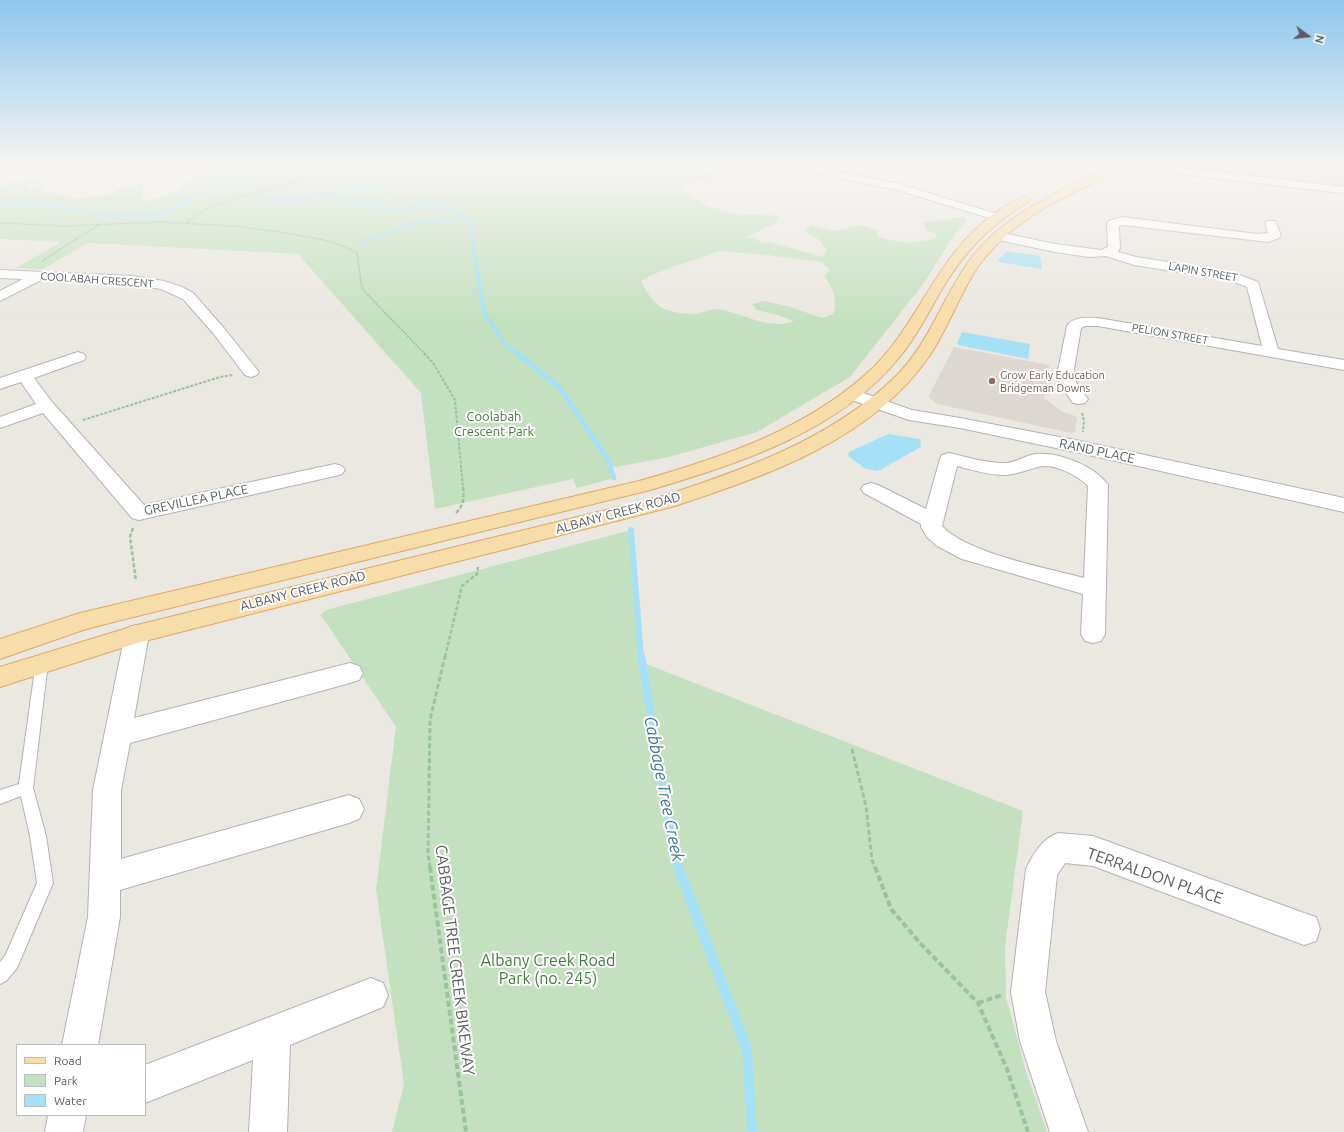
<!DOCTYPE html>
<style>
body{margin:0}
#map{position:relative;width:1344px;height:1132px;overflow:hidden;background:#ebe7e1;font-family:Ubuntu,sans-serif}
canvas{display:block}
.legend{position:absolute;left:16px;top:1044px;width:130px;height:72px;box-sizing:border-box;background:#fff;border:1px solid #bdbebf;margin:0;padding:5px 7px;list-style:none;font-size:12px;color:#595d60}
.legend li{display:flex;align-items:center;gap:8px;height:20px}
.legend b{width:20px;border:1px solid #bdbebf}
.north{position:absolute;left:1288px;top:16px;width:40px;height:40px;-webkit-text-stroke:3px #fff;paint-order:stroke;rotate:105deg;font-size:11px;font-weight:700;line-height:16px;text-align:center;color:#595d60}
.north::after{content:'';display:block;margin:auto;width:14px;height:18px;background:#595d60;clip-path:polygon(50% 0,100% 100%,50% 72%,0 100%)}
</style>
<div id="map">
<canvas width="1344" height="1132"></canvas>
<ul class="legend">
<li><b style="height:5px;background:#f7dda9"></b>Road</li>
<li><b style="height:11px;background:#c4e1bf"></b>Park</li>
<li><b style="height:11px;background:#a5e1f6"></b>Water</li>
</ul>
<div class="north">N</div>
</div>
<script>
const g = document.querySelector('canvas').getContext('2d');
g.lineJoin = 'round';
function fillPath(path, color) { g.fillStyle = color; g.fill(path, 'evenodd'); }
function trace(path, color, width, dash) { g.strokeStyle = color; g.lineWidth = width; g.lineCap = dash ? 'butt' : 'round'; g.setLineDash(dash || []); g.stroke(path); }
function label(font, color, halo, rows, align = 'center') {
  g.font = font + ' Ubuntu,sans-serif'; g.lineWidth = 4; g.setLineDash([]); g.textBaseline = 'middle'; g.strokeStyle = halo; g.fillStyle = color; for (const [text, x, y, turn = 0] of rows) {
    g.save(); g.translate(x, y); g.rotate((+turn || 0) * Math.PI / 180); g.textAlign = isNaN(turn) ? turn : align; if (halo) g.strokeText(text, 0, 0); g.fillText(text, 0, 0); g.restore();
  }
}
fillPath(new Path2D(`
 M1149 162H1299L1344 171V186L1156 164Z`), '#dcd9d5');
fillPath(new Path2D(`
 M954 347 1050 365 1044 398 1062 412 1073 415 1077 418 1075 432 1071 433 937 404 928 397Z`), '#ded8d2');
fillPath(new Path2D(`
 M245 162H427L425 163 430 165 450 163 464 166 457 174 462 176 478 171 480 163 476 162H662L702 169 715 174 712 179C700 180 688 179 682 190 701 206 730 216 755 215 763 215 770 215 779 216L776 223 746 238H756L761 243 769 242 823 257 827 250 817 238 804 231 812 225 833 231 861 225 877 230V236C896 243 919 246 937 236L935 233 928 231 922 223C932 220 937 221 947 220 954 218 960 214 967 221L954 235 924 283 850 377 757 432 669 457 611 468 614 478 577 488 573 479 435 509 421 393 298 254 88 243 43 269 16 268 61 242 0 239V188L2 186 31 178 43 181 28 186 29 189 43 186V193L59 194 73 199 109 195 126 185 143 184V193L141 198 143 202 158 198 177 190 195 177 220 166ZM717 251 768 255 821 262 830 270 824 276C833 288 838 300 833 314L822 318 791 307 764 301 752 304 757 310 778 315 794 321C766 331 743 312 716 309 709 309 702 313 695 314 688 314 677 313 670 311 657 308 646 293 641 281 666 266 692 263 717 251Z
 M631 530 641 662 1023 811 1005 946 1006 997 1026 1071 1047 1132H392L404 1084 376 889 396 727 321 615 326 610Z`), '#c4e1bf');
fillPath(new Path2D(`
 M1007 251 1040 256 1042 269 999 262 998 260Z
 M962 332 1030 344 1028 359 958 345 957 343Z
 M888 434 920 439 921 447 878 471 866 469 848 456 849 452Z`), '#a5e1f6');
trace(new Path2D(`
 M240 183 272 162
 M321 194 381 208
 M0 205C13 204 26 203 39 204 80 209 122 223 163 213 176 210 186 201 197 194 216 183 241 180 260 193L258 200C302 205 340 182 387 192L386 197 377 203 382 210H401L424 203H447L471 222 473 247
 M363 241 418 223 465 218`), '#a5e1f6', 3);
trace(new Path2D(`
 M473 246 484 312 505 344 518 354`), '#a5e1f6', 4);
trace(new Path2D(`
 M517 353 560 388 608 460 614 478`), '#a5e1f6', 5);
trace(new Path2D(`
 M631 530 641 657`), '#a5e1f6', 6);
trace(new Path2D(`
 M641 656 675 859 678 868`), '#a5e1f6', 8);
trace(new Path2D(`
 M678 867 747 1050 752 1132`), '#a5e1f6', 10);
const lane = new Path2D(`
 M42 657 46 658 48 662 33 788 46 836 53 883 17 968 6 981 0 984V962L5 956 37 883 30 836 21 796 0 804V790L19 784 36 662 38 658Z`);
const street = new Path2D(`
 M772 162H791L899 184 1000 215 1002 217 996 220 897 190 777 165Z
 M917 162H935L965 167 991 162 996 165C982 181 937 169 918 164Z
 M1112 162H1134L1344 187V193L1152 171 1117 165Z
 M1122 217 1257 234 1268 233 1265 223 1267 221H1275L1281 235 1279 238 1268 242 1123 225 1119 226 1120 248 1118 252 1136 257 1232 272 1258 282 1278 349 1344 360V370L1098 326H1085L1081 328 1073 375 1078 386 1088 399 1085 403 1079 404 1073 403 1062 387 1057 375 1067 326C1073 316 1088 318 1098 318L1262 346 1247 287 1229 280 1134 265 1106 256 1089 257 1055 252 994 239 992 236 998 232 1055 244 1101 250 1108 247 1107 224 1109 221Z
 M0 270 131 276 164 281 182 287 193 293 223 327 259 372 257 375 251 377 245 375 213 333 183 299 161 289 131 284 41 280 0 301V291L23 279 0 278Z
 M78 352 84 354 86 357 84 360 34 378 52 402 144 505 335 464 342 466 345 470 342 474 335 476 139 520 132 518 43 413 0 428V417L36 404 21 382 0 389V378Z
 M852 389 912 410 960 418 1080 441 1344 498V512L1080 453 960 428 909 420 846 398 844 394 846 390Z
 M949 453C967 457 985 463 1004 463 1017 463 1025 455 1036 454 1059 452 1095 466 1108 485L1105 634 1101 641 1093 643 1085 641 1081 634 1083 594 962 559 937 546 927 537 921 527V524L864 493 861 489 864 485 871 483 878 485 926 509 940 459 942 455ZM957 466C972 470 989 475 1005 475 1017 474 1027 470 1038 467 1052 462 1079 476 1088 486L1084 578C1047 568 966 553 942 526Z
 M137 625 145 627 149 634 134 718 350 663 359 666 363 673 359 680 350 683 130 743 121 790V859L349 795 359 799 364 809 359 819 349 823 120 890V917L98 1045H62L88 917 93 790 125 634 129 627Z
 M1058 833 1093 836 1304 913 1316 917 1320 929 1316 941 1304 945 1093 866 1065 863 1057 875 1045 992 1056 1041 1088 1132H1050L1020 1041 1011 992 1026 869C1033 854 1042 839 1058 833Z
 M371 978 383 983 388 995 383 1007 290 1045 287 1132H249L253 1060 145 1103V1065Z
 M48 1115H86L83 1132H45Z`);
const primary = new Path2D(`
 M1118 162H1130C1123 171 1104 177 1093 183 1064 197 1033 212 1008 234 998 243 988 253 979 265 960 293 949 326 930 355 872 440 768 475 675 506L137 643 0 687V667L137 625 663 496C745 469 828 440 892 380 928 347 941 300 969 261 1005 212 1065 189 1118 162Z
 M1325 162H1344V168L1326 164Z
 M1024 197 1028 198 1030 200 1028 202C990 225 964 252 942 289 929 311 918 334 902 354 842 431 740 463 650 490L121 620 83 630 0 659V639L80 613 639 481C720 458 802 431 865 375 919 328 934 256 995 213 1004 207 1014 199 1024 197Z`);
trace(lane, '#b1b4b7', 2);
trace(street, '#b1b4b7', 2);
trace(primary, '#e3a961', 2);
trace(new Path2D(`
 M187 222C217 197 257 195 292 182 309 176 325 168 341 162
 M0 223 65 226 162 222 233 226 280 232 324 240 344 246 357 253 361 283 364 291 425 354
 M42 261 100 224`), '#9ac39f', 1.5, [2, 1]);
trace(new Path2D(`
 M424 353 433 363 455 400 463 488
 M1082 413 1084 421 1083 432
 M83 420 220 377 233 375`), '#9ac39f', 2, [3, 1.5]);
trace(new Path2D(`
 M456 513C464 505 464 499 463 487
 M133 528 130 537 136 581
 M445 657 462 586 477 574 478 567`), '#9ac39f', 2.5, [4, 2]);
trace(new Path2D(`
 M852 749 866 806 872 860 875 868
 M430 868 428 854 430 720 445 656`), '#9ac39f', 3, [5, 2.5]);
trace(new Path2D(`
 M430 867 466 1132
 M875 867 891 909 920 943 978 1003 1007 1069 1028 1132
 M978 1003 1002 995`), '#9ac39f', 4, [6, 3]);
fillPath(lane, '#fff');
fillPath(street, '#fff');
fillPath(primary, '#f7dda9');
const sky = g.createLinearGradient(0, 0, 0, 320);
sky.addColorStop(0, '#8dc6ee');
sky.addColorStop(0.51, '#f6f4f2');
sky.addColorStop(1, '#f6f4f200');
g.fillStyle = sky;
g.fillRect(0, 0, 1344, 320);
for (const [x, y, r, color] of [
 [992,381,4,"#8d6e63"]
]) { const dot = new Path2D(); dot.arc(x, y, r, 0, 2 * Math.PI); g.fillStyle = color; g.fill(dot); trace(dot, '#fff', 1.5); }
label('11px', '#595d60', '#fff', [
 ["LAPIN STREET",1203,272,10],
 ["COOLABAH CRESCENT",97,280,4],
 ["PELION STREET",1170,334,10]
]);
label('11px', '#785e54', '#fff', [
 ["Grow Early Education",1000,375],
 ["Bridgeman Downs",1000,388]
], 'left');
label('13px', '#437d3b', '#fff', [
 ["Coolabah",494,417],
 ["Crescent Park",494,432]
]);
label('13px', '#595d60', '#fff', [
 ["RAND PLACE",1097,451,12],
 ["GREVILLEA PLACE",196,500,-12],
 ["ALBANY CREEK ROAD",618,513,-15],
 ["ALBANY CREEK ROAD",303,591,-14]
]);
label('16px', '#595d60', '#fff', [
 ["TERRALDON PLACE",1155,876,19],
 ["CABBAGE TREE CREEK BIKEWAY",455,960,83]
]);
label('16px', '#437d3b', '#fff', [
 ["Albany Creek Road",548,961],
 ["Park (no. 245)",548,979]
]);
label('italic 17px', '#3f7795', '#fff', [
 ["Cabbage Tree Creek",664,789,79]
]);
</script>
